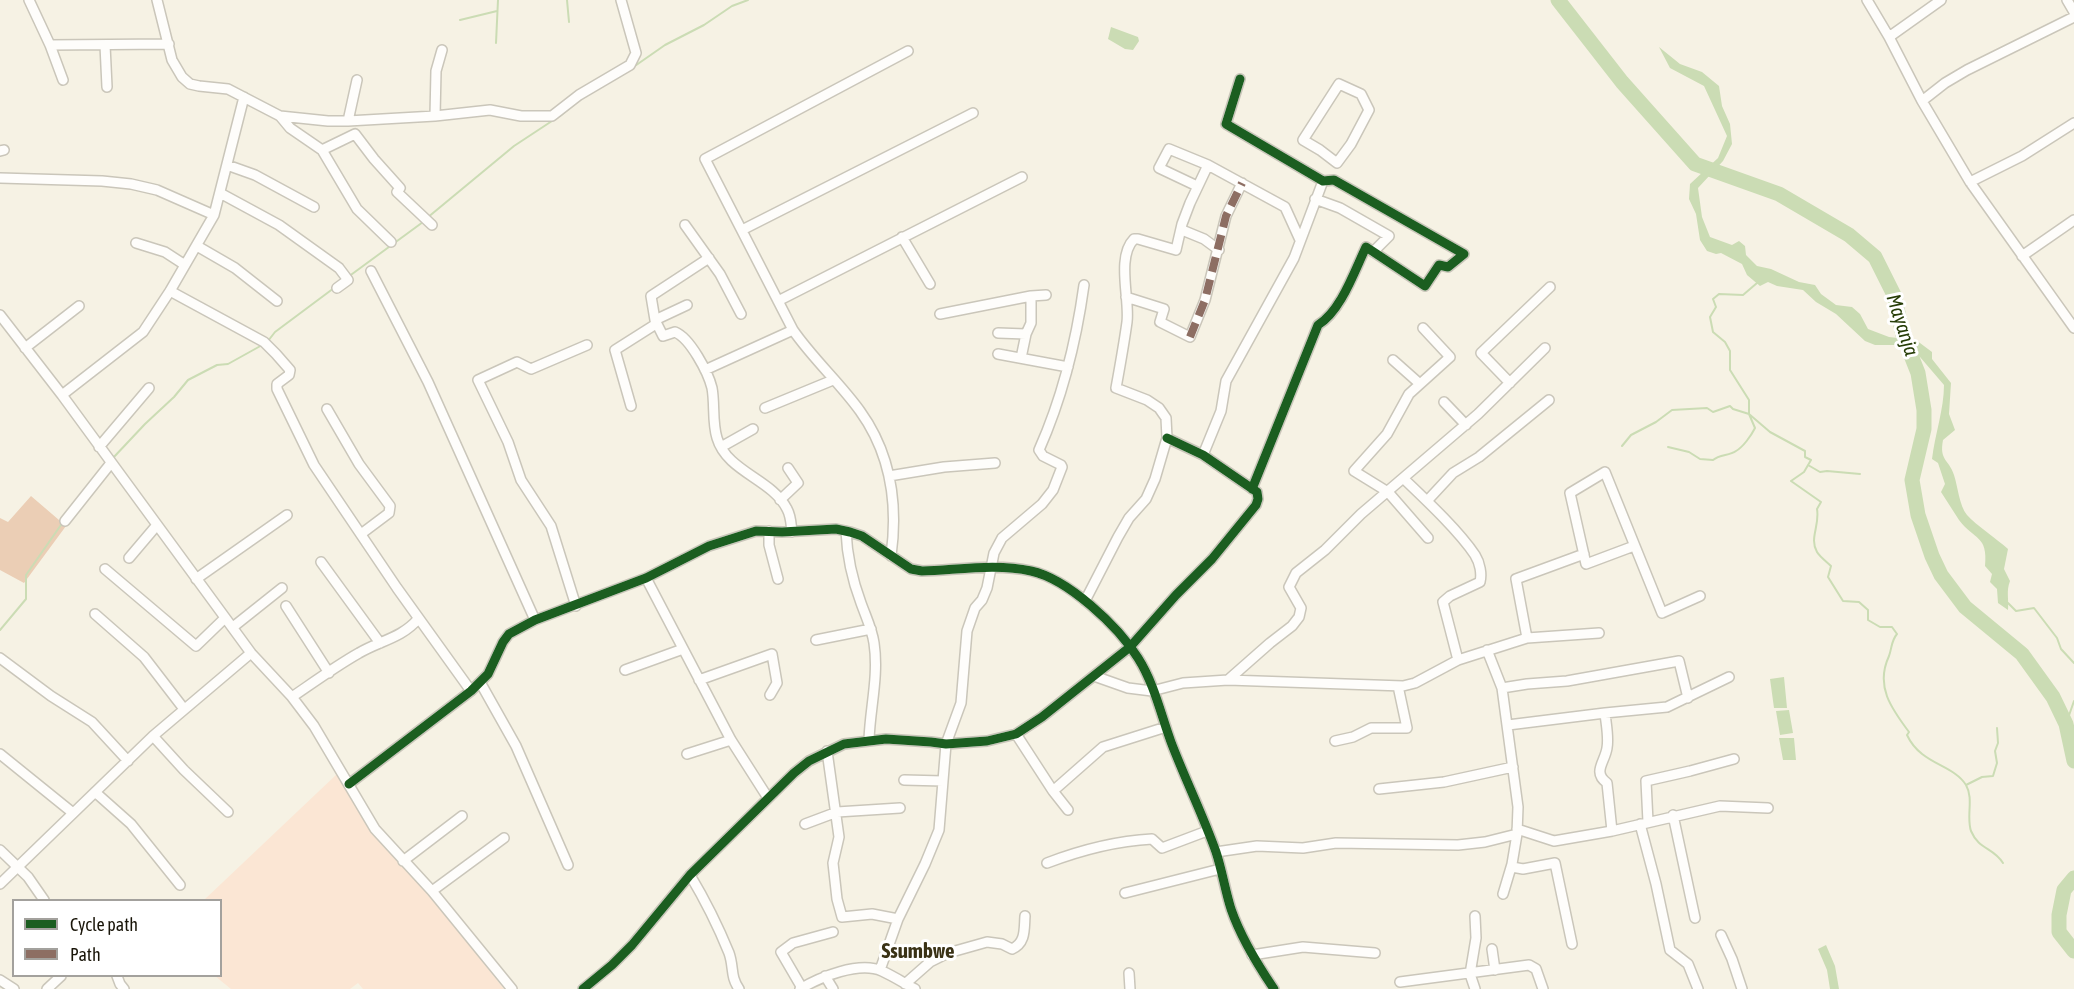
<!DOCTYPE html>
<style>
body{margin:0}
#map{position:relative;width:2074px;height:989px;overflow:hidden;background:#f6f2e4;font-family:"Asap Condensed",sans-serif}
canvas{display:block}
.legend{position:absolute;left:12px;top:899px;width:210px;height:78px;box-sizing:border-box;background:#fff;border:2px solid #a3a19d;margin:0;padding:8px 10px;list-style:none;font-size:18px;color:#191509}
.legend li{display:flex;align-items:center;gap:12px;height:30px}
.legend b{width:30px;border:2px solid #a3a19d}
</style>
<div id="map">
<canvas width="2074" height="989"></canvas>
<ul class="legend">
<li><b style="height:8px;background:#1b5e20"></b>Cycle path</li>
<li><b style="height:8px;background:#8d6e63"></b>Path</li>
</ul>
</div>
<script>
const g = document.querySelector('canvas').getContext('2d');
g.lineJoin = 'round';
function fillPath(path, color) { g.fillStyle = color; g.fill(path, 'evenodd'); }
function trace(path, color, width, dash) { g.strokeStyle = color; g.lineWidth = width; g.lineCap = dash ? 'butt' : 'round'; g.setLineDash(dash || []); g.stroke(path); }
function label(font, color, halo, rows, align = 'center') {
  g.font = font + ' "Asap Condensed",sans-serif'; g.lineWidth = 6; g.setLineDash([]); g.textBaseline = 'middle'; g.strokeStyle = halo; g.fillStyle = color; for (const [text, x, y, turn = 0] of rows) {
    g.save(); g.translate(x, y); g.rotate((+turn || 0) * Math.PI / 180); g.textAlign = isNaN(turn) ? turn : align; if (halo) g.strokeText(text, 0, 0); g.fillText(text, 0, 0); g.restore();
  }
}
fillPath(new Path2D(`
 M337 774 504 989H363L358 983 350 989H231L215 976H220V900H204Z`), '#fbe6d4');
fillPath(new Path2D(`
 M31 496 66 526 24 583 0 570V518L8 522Z`), '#ebceb5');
fillPath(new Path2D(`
 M1111 27 1138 37 1139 41 1133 50 1125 49 1108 39Z
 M1659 47 1680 64 1702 72 1719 86 1722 106 1730 124 1732 144 1723 161 1698 188 1702 217 1710 237 1732 245 1739 241 1745 246 1746 255 1757 266 1771 269 1799 282 1815 285 1821 294 1836 305 1852 307 1860 314 1868 329 1889 337 1916 340 1932 352V359L1951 383 1949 414 1955 430 1943 440C1939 461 1949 459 1954 475 1958 487 1959 505 1967 515 1976 525 1997 539 2008 549L2004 569 2010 581C2006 591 2009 599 2008 610L1998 603 1997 589 1990 582 1992 574 1985 566C1988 535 1974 540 1959 520 1953 511 1947 501 1941 492L1945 484 1938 463 1932 459C1935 434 1944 409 1944 385L1920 357 1904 345H1875L1865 341 1836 314 1816 302 1803 290 1777 286 1768 282 1760 286 1747 275 1742 264 1721 253 1716 254 1707 251 1700 240 1696 214 1689 199 1690 184 1718 158 1727 136 1704 86 1670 68Z
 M1784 677 1787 708H1774L1770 679Z
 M1789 710 1793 733 1780 735 1776 711Z
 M1779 738H1794L1796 760H1783Z
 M1826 945 1835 966 1839 989H1830L1827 970 1818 949Z`), '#cbdcb4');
trace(new Path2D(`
 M567 0 569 22
 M460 20 497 11
 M496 43 498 0
 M632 68 665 45 704 25 732 6 748 0
 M560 116 576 103
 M427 218 514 146 555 119
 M348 277 423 222
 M1757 283 1743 295 1719 294 1713 299 1716 307 1710 317 1713 332 1725 342 1730 351V370L1749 400V414L1770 432 1805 451V457L1811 460 1804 472 1791 481 1821 502 1817 509C1820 526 1809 538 1817 552 1820 557 1827 562 1831 566L1828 577 1843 601 1859 602 1868 610V620L1880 627H1892L1897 634C1891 641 1892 648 1889 656 1875 686 1891 708 1909 732L1907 735C1921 765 1953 764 1966 785 1974 799 1966 816 1971 831 1979 850 1993 847 2003 863
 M268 341 275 332 334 288
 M1622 446 1631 435 1656 422 1672 410 1707 408 1713 412 1730 406 1733 409 1749 414 1755 428C1751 436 1743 447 1736 451 1729 456 1720 454 1713 460L1700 459 1689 452 1668 447
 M113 458 145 424 174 397 188 380 217 365 228 364 264 344
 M1808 465 1820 472 1827 471 1860 474
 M2008 603 2016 611 2034 608 2057 638 2061 649 2074 663
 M0 630 26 599V575L63 522
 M2066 724 2074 701
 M1966 785 1982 777 1993 776 1997 763 1995 751 1998 743 1997 728`), '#cbdcb4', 2);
trace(new Path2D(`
 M1558 0 1622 82 1695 164 1779 194 1849 235 1875 257 1894 295 1903 335 1918 373 1924 410V429L1912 480 1918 515 1932 556 1941 575 1965 607 2022 654 2053 697 2066 724 2074 761
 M2074 878 2064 890 2059 915V932L2074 951`), '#cbdcb4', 15);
const minor = new Path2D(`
 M29 0 50 45 63 80
 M157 0 172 60 182 77 190 84 199 86 228 89 280 116 328 121H348L435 116 490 110 521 116H552L579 95 630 65 636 53 621 0
 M1867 0 1889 37 1922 101 1970 182 2074 328
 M2067 0 2074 12
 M1889 37 1941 0
 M50 45 169 44
 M105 45 107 87
 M1240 79 1226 124 1323 181 1334 180 1464 254 1448 267 1439 265 1425 286 1366 247C1354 272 1341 311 1318 325L1252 489
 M1339 84 1361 94 1369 110 1351 144 1337 163 1320 150 1303 140Z
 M1922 101 1945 83 1967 70 2074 17
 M280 116 290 128 322 150 357 209 391 242
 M435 116 436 71 442 50
 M348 121 357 80
 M322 150 355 134 374 159 400 188 397 192 432 225
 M0 151 4 150
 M227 165 255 175 314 207
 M0 178 102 181 131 184 157 190 214 215
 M1970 182 2022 156 2074 123
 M1197 186 1159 168 1169 149 1208 165 1285 207 1300 240
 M220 193 279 225 339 268 348 280 337 288
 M1315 199 1340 208 1389 236 1373 252
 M685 225 720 274 741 314
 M742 230 973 113
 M1182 230 1204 239 1219 250
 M902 237 930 284
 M136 243 165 252 185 265
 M197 246 235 268 277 301
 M2022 256 2074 220
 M709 258 651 296 655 320 663 336 675 332C690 338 708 372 712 388 715 404 712 422 717 438 727 472 772 479 787 509 791 516 791 524 792 532
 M371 271 428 382 535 620
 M170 291 264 342 276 354 290 370 289 375 277 384V389L314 465 397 588 471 691
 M1126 297 1164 309 1160 322 1190 337 1205 300 1226 216 1242 183
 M778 301 1022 177
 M940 314 1031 296 1046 295
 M0 315 62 395 251 653 292 697 314 726 375 829 432 891 512 989
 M655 320 687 305
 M1423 328 1450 357 1409 394 1387 434 1354 471 1388 492 1428 538
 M793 330 705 159 908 51
 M998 333 1026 334 1031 323V296
 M25 348 79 306
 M998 354 1068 367
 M1021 358 1026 334
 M1393 360 1420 384
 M705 370 793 330C813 359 840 383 860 411 891 454 898 505 891 556
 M1510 383 1481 353 1550 287
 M62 395 143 332 170 291 214 215 244 97
 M1444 402 1466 425
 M631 406 615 350 656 324
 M765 408 833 380
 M327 409 359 464 390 506 389 513 361 534
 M99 447 149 388
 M721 447 753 429
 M1203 455 1221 411 1226 381 1294 258 1323 181
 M889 476 944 467 995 463
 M1404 479C1426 500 1459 531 1475 555 1480 563 1482 574 1480 582L1450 596 1443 602 1458 660
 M780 500 798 483 788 468
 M1427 501 1453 473 1479 457 1549 400
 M65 521 111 463
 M769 531V545L778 579
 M846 531C847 556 852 579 861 603 866 617 872 629 874 643 879 676 870 708 869 740
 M1634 546 1586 564 1570 493 1605 472 1662 613 1700 596
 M129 558 157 525
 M321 562 380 643
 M105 569 196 646 225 618
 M646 578 731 740 768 798
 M196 579 287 515
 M1085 601 1118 537 1129 518 1146 499 1155 479 1167 438 1166 418 1159 408 1147 400 1116 388C1120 366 1124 344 1127 322 1130 300 1116 257 1134 239H1138L1176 250 1182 224 1190 203 1208 165
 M286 606 329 673
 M576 606 551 526 521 480 508 442 478 380 517 362 531 369 587 345
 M95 614 144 657 184 709
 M233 627 282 588
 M1527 638 1516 579 1584 554
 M816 640 871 629
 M1487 650 1502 688 1518 807 1517 834 1512 864 1503 894
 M0 658 51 696 92 722 128 761
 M625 670 683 649
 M1094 676 1128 688 1152 691 1183 683 1228 680 1403 686 1415 683 1458 660 1527 638 1599 633
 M699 680 772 654 777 683 770 695
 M1228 680 1270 643 1292 626 1299 617 1301 608 1289 587 1296 573 1325 550 1361 514 1478 414 1545 348
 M480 682 516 746 568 865
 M1502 688 1527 684 1567 681 1679 661 1688 698
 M292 697C314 682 336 666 359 653 379 641 402 638 418 619
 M1605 713C1606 724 1609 737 1607 748 1605 762 1592 772 1607 783L1612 831
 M1508 725 1605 713 1667 707 1729 677
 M1016 734 1053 791 1068 810
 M153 736 184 770 228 812
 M1335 741 1353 737 1371 728H1407L1398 686
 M827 751 839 837 833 863 837 899 842 917 872 914 898 919
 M0 754 73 813
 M687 754 731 740
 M904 780 943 781
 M349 784 471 691 488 674 503 642 509 634 535 620 646 578 709 546 756 531 782 532 836 529 850 532 862 536 911 569 922 571C957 570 996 563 1031 571 1068 579 1118 626 1138 658 1154 683 1161 715 1171 742 1185 779 1203 815 1216 852 1222 870 1225 890 1231 909 1241 938 1257 964 1274 989
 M1379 789 1444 782 1513 767
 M1053 791 1103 747 1166 727
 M95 792 131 824 180 885
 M1673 815 1695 918
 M1648 822 1646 781 1690 771 1734 759
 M805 824 837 812 900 808
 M1640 824 1656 884 1670 950 1688 964 1698 989
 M1517 829 1554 841 1612 831 1720 806 1768 808
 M0 850 28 877 44 900
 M1216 852 1257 846 1303 848 1336 843 1458 845 1485 842 1517 834
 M403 861 462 816
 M1047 863C1081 850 1115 841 1152 839L1162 848 1207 831
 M1512 867 1523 869 1555 863 1572 944
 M690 875C705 900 718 926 729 953 734 967 730 976 739 989
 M0 884 153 736 251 653
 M432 891 504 838
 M1125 893 1220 869
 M1475 916 1476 938 1470 974 1475 989
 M1721 935 1732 959 1742 989
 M1492 949 1495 970
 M1252 955 1303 947 1375 953
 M880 970 898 919 925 864 939 830 946 744 961 703 967 631 975 608 982 600 987 588 994 553 1002 538 1042 504 1053 490 1062 467 1061 465 1043 456 1039 450C1063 396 1076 343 1084 285
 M1129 973 1130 989
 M117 976 120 984 124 989
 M825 976 833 989
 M0 980 14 989
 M1400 982 1529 965 1536 969 1543 989
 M905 984 930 962 948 953 987 942 1002 944 1012 949C1026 943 1024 929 1025 916
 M802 988 781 952 793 943 833 932
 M47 989 61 976
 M583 989 612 965 632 945 690 875 794 773 809 761 844 744 886 739 931 742 946 744 987 741 1016 734 1042 717 1130 647 1176 595 1212 559 1256 505 1258 499 1257 492 1203 455 1167 438
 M800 989C820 977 859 961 882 971 893 976 904 983 915 989`);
trace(minor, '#cac6ba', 12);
trace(minor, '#fefdfb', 9);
trace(new Path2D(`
 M1190 337 1205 300 1226 216 1242 183`), '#8d6e63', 8, [15, 8]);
trace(new Path2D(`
 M1240 79 1226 124 1323 181 1334 180 1464 254 1448 267 1439 265 1425 286 1366 247C1354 272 1341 311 1318 325L1252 489
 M349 784 471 691 488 674 503 642 509 634 535 620 646 578 709 546 756 531 782 532 836 529 850 532 862 536 911 569 922 571C957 570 996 563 1031 571 1068 579 1118 626 1138 658 1154 683 1161 715 1171 742 1185 779 1203 815 1216 852 1222 870 1225 890 1231 909 1241 938 1257 964 1274 989
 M583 989 612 965 632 945 690 875 794 773 809 761 844 744 886 739 931 742 946 744 987 741 1016 734 1042 717 1130 647 1176 595 1212 559 1256 505 1258 499 1257 492 1203 455 1167 438`), '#1b5e20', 9);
label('italic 20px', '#263d07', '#fff', [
 ["Mayanja",1902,325,72]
]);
label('bold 21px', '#3a3216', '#fff', [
 ["Ssumbwe",918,951]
]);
</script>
